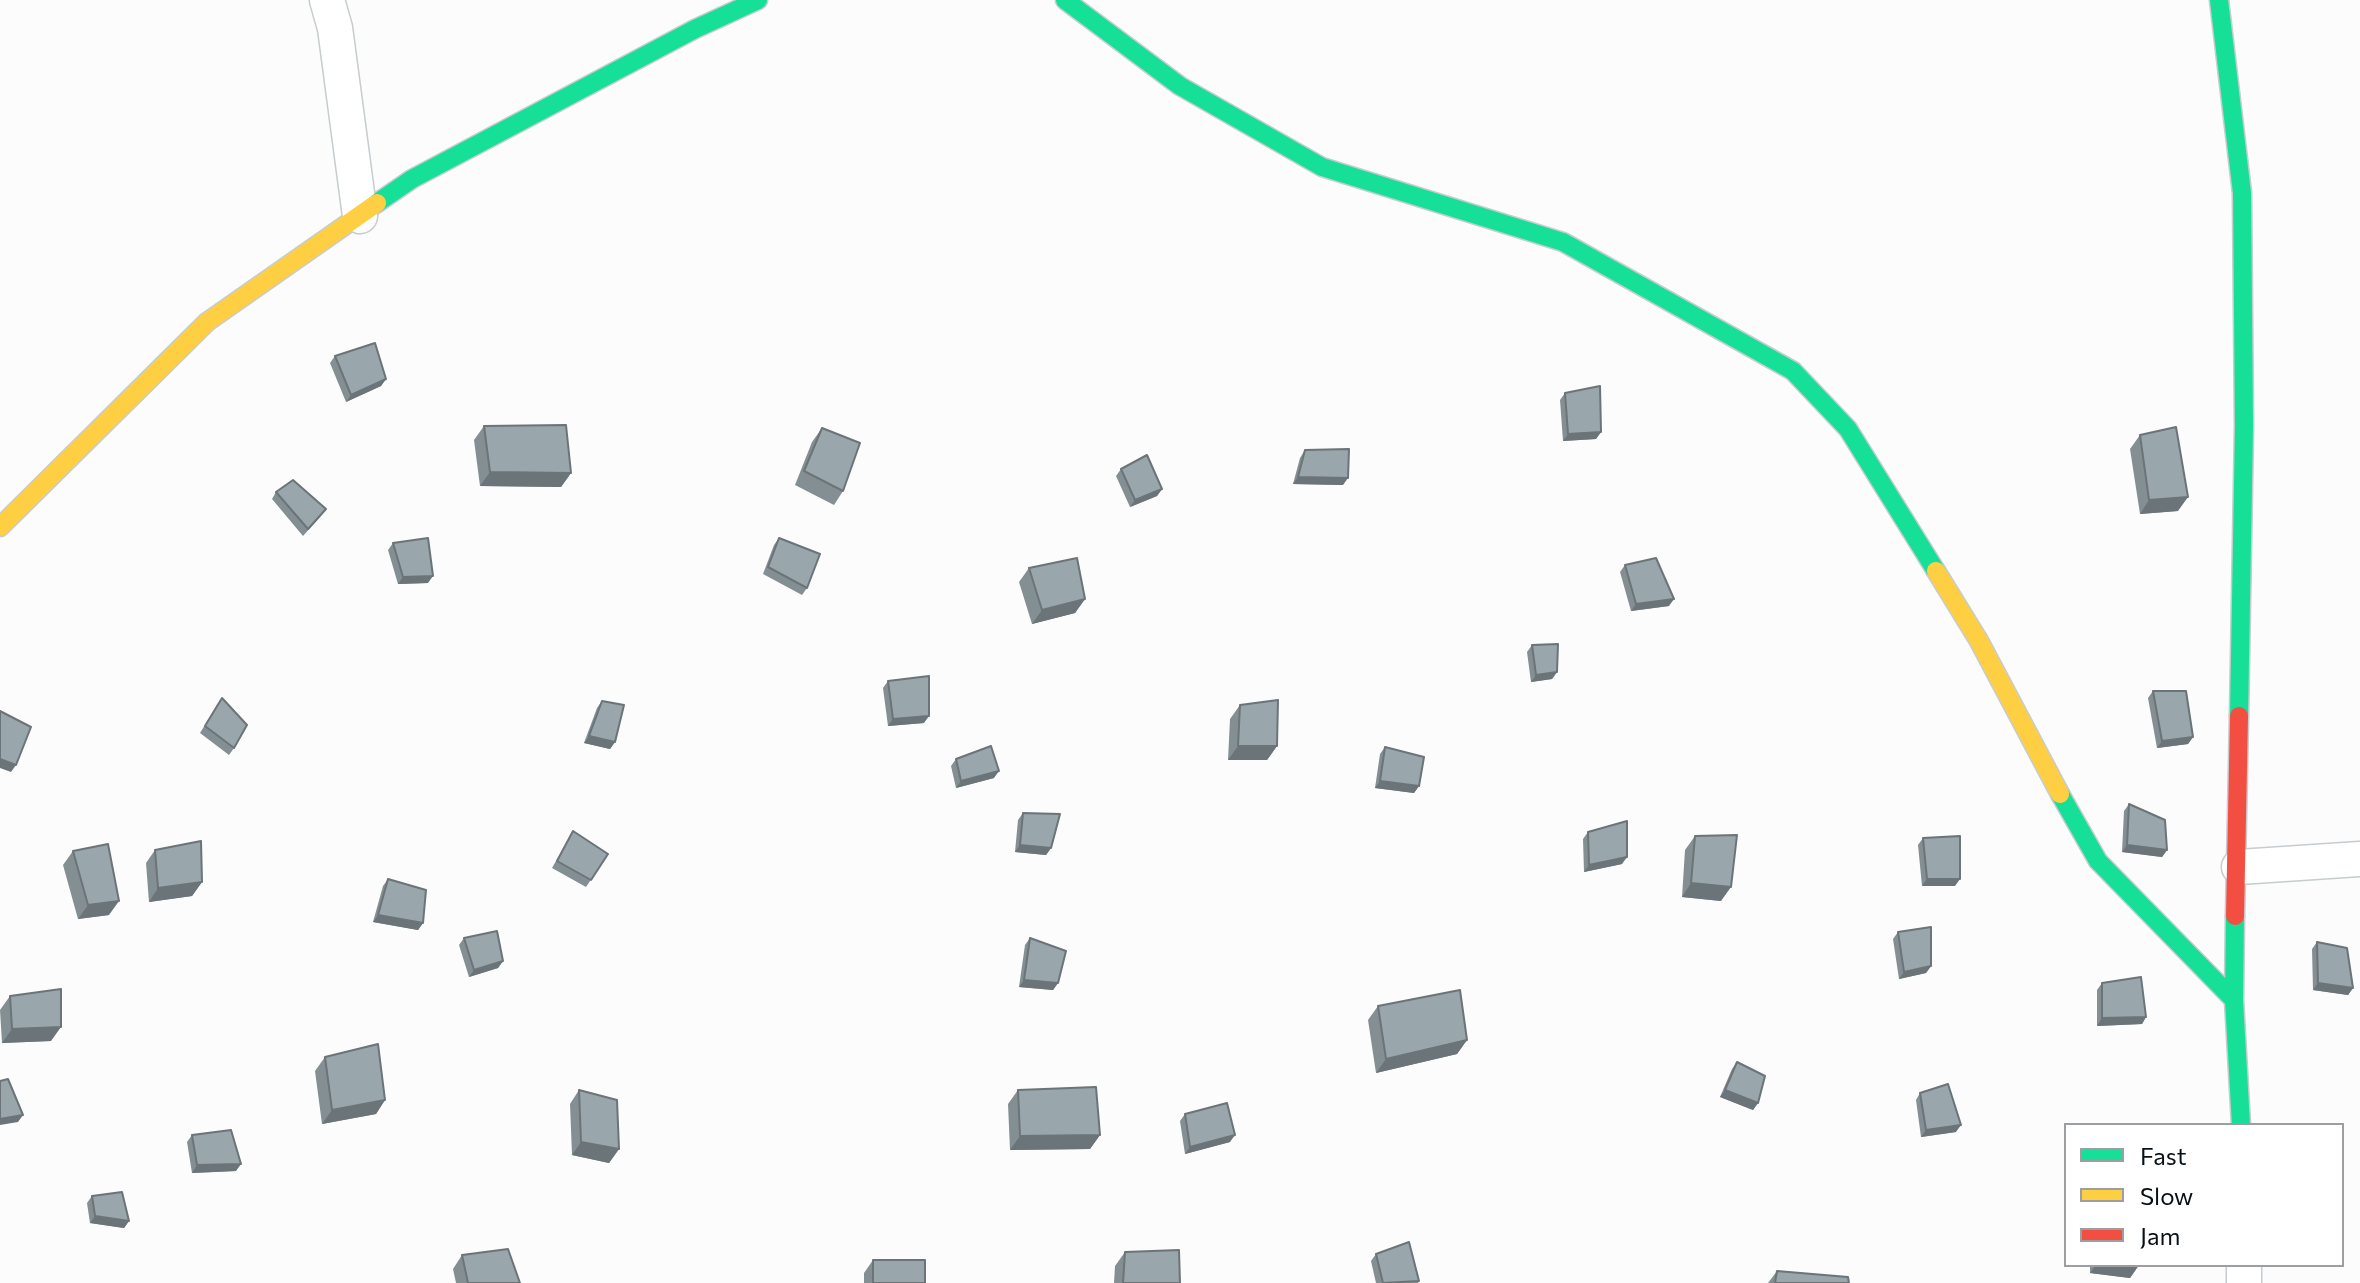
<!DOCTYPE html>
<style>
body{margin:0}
#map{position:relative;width:2360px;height:1283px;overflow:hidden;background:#fcfcfc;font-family:Commissioner,sans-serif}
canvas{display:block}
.legend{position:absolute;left:2064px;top:1123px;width:280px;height:144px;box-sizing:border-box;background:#fff;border:2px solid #9b9fa2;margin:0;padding:10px 14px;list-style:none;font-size:24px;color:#061016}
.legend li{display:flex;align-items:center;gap:16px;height:40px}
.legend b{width:40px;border:2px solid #9b9fa2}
</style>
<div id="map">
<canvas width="2360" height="1283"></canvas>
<ul class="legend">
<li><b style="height:10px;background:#16e098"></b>Fast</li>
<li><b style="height:10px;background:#ffcf43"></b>Slow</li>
<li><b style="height:10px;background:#f24e42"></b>Jam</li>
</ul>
</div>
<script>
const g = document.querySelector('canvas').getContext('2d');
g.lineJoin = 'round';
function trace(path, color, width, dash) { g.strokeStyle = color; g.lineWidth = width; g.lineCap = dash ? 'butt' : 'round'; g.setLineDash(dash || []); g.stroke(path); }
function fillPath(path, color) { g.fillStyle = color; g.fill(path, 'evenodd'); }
const street = new Path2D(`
 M327 0 335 28 360 216
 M2239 867 2360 859
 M2244 1265V1283`);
const fast = new Path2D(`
 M1065 0 1180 86 1322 167 1563 242 1793 371 1848 429 1936 571
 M2219 0 2242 193 2244 427 2239 716
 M377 203 412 179 695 29 758 0
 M2060 794 2098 861 2234 1000
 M2235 916 2234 1000 2241 1125`);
const slow = new Path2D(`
 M0 527 207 322 377 203
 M1936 571 1979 641 2060 794`);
const jam = new Path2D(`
 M2235 916 2239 716`);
trace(street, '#c6cccf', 37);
trace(fast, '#c6cccf', 21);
trace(slow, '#c6cccf', 21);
trace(jam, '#c6cccf', 21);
trace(street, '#fff', 34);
trace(fast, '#16e098', 18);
trace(slow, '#ffcf43', 18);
trace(jam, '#f24e42', 18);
fillPath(new Path2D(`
 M335 356 386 379 381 386 346 402 330 363Z
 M1565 393 1601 432 1596 439 1563 441 1560 400Z
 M484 426 571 473 561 487 480 486 474 440Z
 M822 428 843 491 834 505 795 485 812 442Z
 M2140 435 2178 511 2140 514 2130 449Z
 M1305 450 1343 485 1293 484 1300 458Z
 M1121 469 1162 489 1157 496 1130 507 1116 476Z
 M276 492 321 516 303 536 272 499Z
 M779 538 807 588 802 595 763 574 774 545Z
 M393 543 428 583 398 584 388 550Z
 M1625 565 1669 606 1631 611 1620 572Z
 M1029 568 1085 599 1075 613 1032 624 1019 582Z
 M1532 645 1557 672 1552 679 1531 682 1527 652Z
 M888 681 924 723 888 726 883 688Z
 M2153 691 2193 737 2188 744 2157 748 2148 698Z
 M602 701 615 742 610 749 584 743 597 708Z
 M217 705 234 748 229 755 200 733Z
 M1240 705 1277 746 1267 760H1228L1230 719Z
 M1385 747 1419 786 1414 793 1375 788 1380 754Z
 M956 759 994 778 956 788 951 766Z
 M2129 804 2167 850 2162 857 2122 852 2124 811Z
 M1023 813 1051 848 1046 855 1015 852 1018 820Z
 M573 831 608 854 586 887 552 868Z
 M1588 832 1622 864 1584 872 1583 839Z
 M1695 836 1721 901 1682 897 1685 850Z
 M1923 838 1955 886H1922L1918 845Z
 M155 850 202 882 192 896 149 902 146 863Z
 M73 851 109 915 78 919 63 865Z
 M388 879 423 923 418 930 373 922 383 886Z
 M1898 932 1931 966 1926 973 1899 979 1893 939Z
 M464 938 503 961 498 968 469 977 459 945Z
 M1030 938 1058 983 1053 990 1019 987 1025 945Z
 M2317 942 2353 988 2348 995 2313 990 2312 949Z
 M2102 983 2146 1017 2142 1024 2097 1026V990Z
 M10 996 51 1041 2 1043 0 1010Z
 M1378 1006 1467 1040 1457 1054 1376 1073 1368 1020Z
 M325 1057 385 1100 376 1114 322 1124 315 1071Z
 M1737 1062 1758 1103 1753 1110 1720 1097 1732 1069Z
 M579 1090 619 1149 609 1163 572 1155 570 1104Z
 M1018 1090 1100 1135 1090 1149 1010 1150 1008 1104Z
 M1920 1093 1956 1132 1921 1137 1916 1100Z
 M1185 1114 1230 1142 1185 1154 1180 1121Z
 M192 1135 236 1171 192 1173 187 1142Z
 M92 1196 129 1221 124 1228 90 1223 87 1203Z
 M1125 1252 1180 1283H1114L1115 1266Z
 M1376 1254 1419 1281 1418 1283H1376L1371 1261Z
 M462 1255 520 1283H456L453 1269Z
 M873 1260 925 1283H864V1273Z
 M2090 1265H2139L2130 1278 2090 1273Z
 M1777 1271 1849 1283H1768Z`), '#848f94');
fillPath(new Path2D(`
 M386 379 381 386 346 402 351 395Z
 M1601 432 1596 439 1563 441 1568 434Z
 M490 472 571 473 561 487 480 486Z
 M1298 477 1348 478 1343 485 1293 484Z
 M1162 489 1157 496 1130 507 1135 500Z
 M2188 497 2178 511 2140 514 2149 500Z
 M433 576 428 583 398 584 403 577Z
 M1085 599 1075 613 1032 624 1042 610Z
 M1674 599 1669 606 1631 611 1636 604Z
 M1557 672 1552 679 1531 682 1536 675Z
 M929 716 924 723 888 726 893 719Z
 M589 736 615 742 610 749 584 743Z
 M2193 737 2188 744 2157 748 2162 741Z
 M1238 746H1277L1267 760H1228Z
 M0 759 16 765 11 772 0 768Z
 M999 771 994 778 956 788 961 781Z
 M1380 781 1419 786 1414 793 1375 788Z
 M1020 845 1051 848 1046 855 1015 852Z
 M2127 845 2167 850 2162 857 2122 852Z
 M1627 857 1622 864 1584 872 1589 865Z
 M1927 879H1960L1955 886H1922Z
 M202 882 192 896 149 902 158 888Z
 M1691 883 1731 887 1721 901 1682 897Z
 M119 901 109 915 78 919 88 905Z
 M378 915 423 923 418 930 373 922Z
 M503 961 498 968 469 977 474 970Z
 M1931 966 1926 973 1899 979 1904 972Z
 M1024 980 1058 983 1053 990 1019 987Z
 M2318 983 2353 988 2348 995 2313 990Z
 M2146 1017 2142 1024 2097 1026 2102 1018Z
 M61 1027 51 1041 2 1043 12 1029Z
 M1467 1040 1457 1054 1376 1073 1386 1059Z
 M1725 1090 1758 1103 1753 1110 1720 1097Z
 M385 1100 376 1114 322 1124 332 1110Z
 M23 1115 18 1122 0 1125V1119Z
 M1961 1125 1956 1132 1921 1137 1926 1130Z
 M1100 1135 1090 1149 1010 1150 1020 1136Z
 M1235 1135 1230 1142 1185 1154 1190 1147Z
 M581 1142 619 1149 609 1163 572 1155Z
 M241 1164 236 1171 192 1173 197 1165Z
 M95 1216 129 1221 124 1228 90 1223Z
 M2096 1265H2139L2130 1278 2090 1273Z`), '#6b7478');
const building = new Path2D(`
 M375 343 386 379 351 395 335 356Z
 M1600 386 1601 432 1568 434 1565 393Z
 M566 425 571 473 490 472 484 426Z
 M2176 427 2188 497 2149 500 2140 435Z
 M822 428 860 443 843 491 804 471Z
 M1349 449 1348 478 1298 477 1305 450Z
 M1147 455 1162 489 1135 500 1121 469Z
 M293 480 326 509 308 529 276 492Z
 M428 538 433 576 403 577 393 543Z
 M779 538 820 554 807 588 768 567Z
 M1077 558 1085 599 1042 610 1029 568Z
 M1656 558 1674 599 1636 604 1625 565Z
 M1558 644 1557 672 1536 675 1532 645Z
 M929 676V716L893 719 888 681Z
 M2153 691H2186L2193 737 2162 741Z
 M222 698 247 725 234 748 205 726Z
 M1278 700 1277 746H1238L1240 705Z
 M602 701 624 705 615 742 589 736Z
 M0 711 31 727 16 765 0 759Z
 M991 746 999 771 961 781 956 759Z
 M1385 747 1424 757 1419 786 1380 781Z
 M2129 804 2165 820 2167 850 2127 845Z
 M1023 813 1060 814 1051 848 1020 845Z
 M1627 821V857L1589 865 1588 832Z
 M573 831 608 854 591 880 557 861Z
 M1737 835 1731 887 1691 883 1695 836Z
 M1960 836V879H1927L1923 838Z
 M201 841 202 882 158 888 155 850Z
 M108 844 119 901 88 905 73 851Z
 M388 879 426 890 423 923 378 915Z
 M1931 927V966L1904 972 1898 932Z
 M497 931 503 961 474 970 464 938Z
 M1030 938 1066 951 1058 983 1024 980Z
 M2317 942 2347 948 2353 988 2318 983Z
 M2141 977 2146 1017 2102 1018V983Z
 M61 989V1027L12 1029 10 996Z
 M1460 990 1467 1040 1386 1059 1378 1006Z
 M378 1044 385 1100 332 1110 325 1057Z
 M1737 1062 1765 1076 1758 1103 1725 1090Z
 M8 1079 23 1115 0 1119V1081Z
 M1948 1084 1961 1125 1926 1130 1920 1093Z
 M1096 1087 1100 1135 1020 1136 1018 1090Z
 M579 1090 617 1100 619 1149 581 1142Z
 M1227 1103 1235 1135 1190 1147 1185 1114Z
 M231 1130 241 1164 197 1165 192 1135Z
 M122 1192 129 1221 95 1216 92 1196Z
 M1409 1242 1419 1281 1383 1283 1376 1254Z
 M508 1249 520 1283H468L462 1255Z
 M1179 1250 1180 1283H1123L1125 1252Z
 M873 1260H925V1283H873Z
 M1777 1271 1848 1277 1849 1283H1775Z`);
fillPath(building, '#99a6ac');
trace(building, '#6b7478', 2);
</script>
